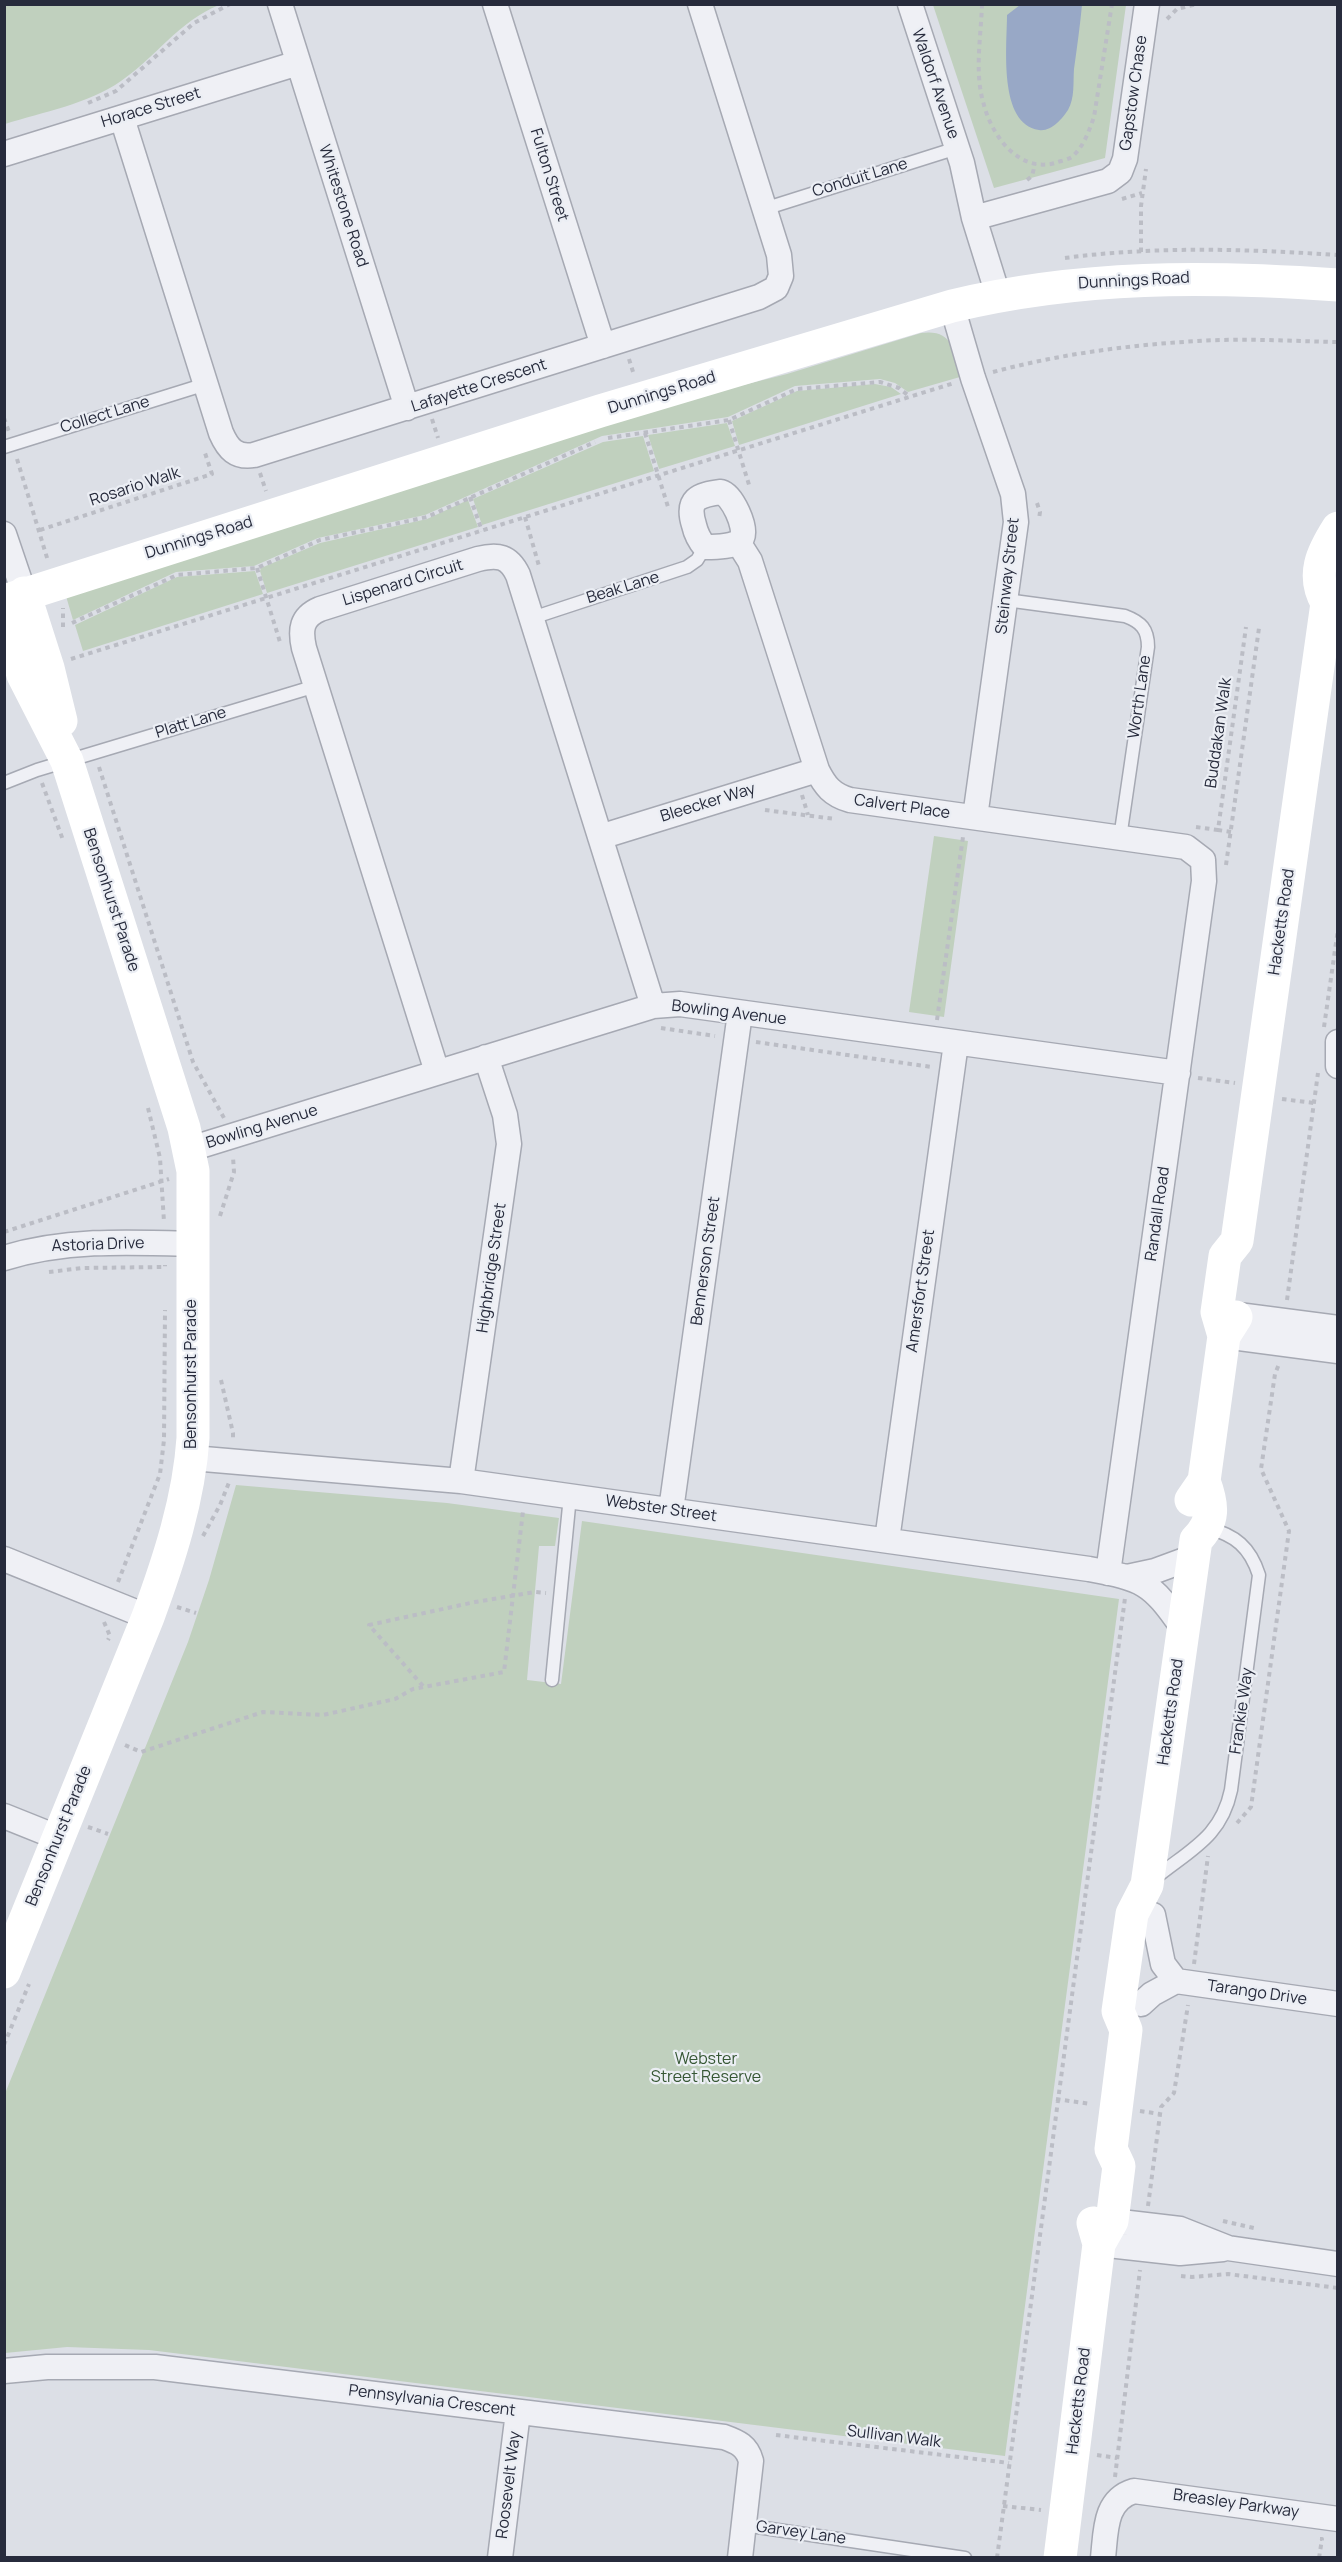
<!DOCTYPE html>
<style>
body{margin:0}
#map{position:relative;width:1342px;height:2562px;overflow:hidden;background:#dcdfe6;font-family:Manrope,sans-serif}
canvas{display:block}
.frame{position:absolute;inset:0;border:6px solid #272b3c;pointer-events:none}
</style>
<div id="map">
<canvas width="1342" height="2562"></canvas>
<div class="frame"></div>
</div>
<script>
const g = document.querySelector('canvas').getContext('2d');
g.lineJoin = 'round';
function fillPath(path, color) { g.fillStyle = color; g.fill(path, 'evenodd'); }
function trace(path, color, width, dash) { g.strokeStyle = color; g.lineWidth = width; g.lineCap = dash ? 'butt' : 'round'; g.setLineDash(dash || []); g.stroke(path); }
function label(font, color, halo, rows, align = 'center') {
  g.font = font + ' Manrope,sans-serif'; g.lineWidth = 4.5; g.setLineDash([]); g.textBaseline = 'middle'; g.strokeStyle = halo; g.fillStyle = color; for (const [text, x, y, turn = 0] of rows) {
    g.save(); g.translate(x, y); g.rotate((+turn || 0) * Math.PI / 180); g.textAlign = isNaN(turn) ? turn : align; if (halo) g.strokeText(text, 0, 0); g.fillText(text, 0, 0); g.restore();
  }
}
fillPath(new Path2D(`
 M5 4H219V5C179 21 156 57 121 81 88 104 43 112 5 124Z
 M933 5H1126L1105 158 994 188Z
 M921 333C952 329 953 349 962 373L960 377 908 392 895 383 880 379 795 386 728 417 602 436 425 515 318 538 254 566 176 572 73 620 66 596 639 411 787 374Z
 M875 384 891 387 901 394 739 445 732 421 797 391Z
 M727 423 735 446 659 469 648 435Z
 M643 436 654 471 482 525 473 499 603 442Z
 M468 500 478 527 267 593 260 571 261 568 320 543 427 519Z
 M255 571 263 594 83 651 75 625 177 577Z
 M934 836 968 841 944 1017 909 1012Z
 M236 1485 447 1503 559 1518 555 1546H539L527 1680 561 1684 582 1521 1119 1599 1005 2456 149 2350 67 2347 5 2353 4 2096 188 1642 209 1580Z`), '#c0d0be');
fillPath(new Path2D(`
 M1020 5H1082C1080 26 1077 47 1074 69 1073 82 1075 98 1068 110 1062 119 1051 132 1039 130 998 124 1007 46 1007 15Z`), '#98a8c6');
const lane = new Path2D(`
 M764 209 957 148
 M4 447 206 384
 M1006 600 1125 616C1141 622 1148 629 1148 647L1120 838
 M532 618 687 567 697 560 705 547
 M4 783 37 770 316 686
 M552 1680 570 1496
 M1154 1879C1189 1850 1221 1838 1231 1790L1259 1575C1250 1547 1235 1535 1208 1528
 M744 2525 965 2558`);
const street = new Path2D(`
 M280 4 407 408
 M495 4 603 346
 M910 4 962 163 974 218 998 295
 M122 118 221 433C228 449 236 458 254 455L759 297 776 288 781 276 779 255 700 4
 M4 154 298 63
 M974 218 1108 181 1120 172 1125 159 1147 4
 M952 306 973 378 1013 494 1016 522 975 817
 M721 492C732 495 747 527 742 538 738 547 714 547 705 547 699 540 696 534 694 525 686 499 698 495 721 492Z
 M4 534 24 593
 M738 542 750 561 817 770C825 786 832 795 850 800L1186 847 1203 860 1204 881 1108 1573
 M600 837 817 770
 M1338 1042V1066
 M437 1072 304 648C300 630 301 617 320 609L478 559C498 554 509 556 518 575L653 1006
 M190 1149 653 1006 680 1004 1178 1073
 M4 1258C66 1239 129 1242 193 1244
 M1238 1315 1338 1328
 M1224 1336 1338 1351
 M192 1458 461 1481 1089 1569C1143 1579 1151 1582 1182 1627
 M461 1481 509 1144 505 1115 486 1057
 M671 1510 740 1013
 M887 1540 956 1043
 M4 1559 148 1617
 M1127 1577 1155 1571 1193 1557
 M4 1816 59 1838
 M1153 1915 1163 1964 1176 1981
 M1141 2004 1152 1994 1176 1981 1338 2004
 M1112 2221 1180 2229 1228 2248 1338 2264
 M1099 2244 1180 2253 1223 2249
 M4 2371 47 2367H155L724 2437C738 2442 747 2446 751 2461L740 2558
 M500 2558 518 2412
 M1103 2558C1106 2531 1104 2500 1134 2491L1338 2519`);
trace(lane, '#a6a9b3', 15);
trace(street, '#a6a9b3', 27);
trace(new Path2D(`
 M982 4C981 38 974 73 984 105 992 136 1019 173 1055 163 1060 161 1067 160 1072 157 1084 146 1089 131 1094 117L1112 4
 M1167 19 1177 9 1197 4
 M88 103 116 91 194 23 230 4
 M1027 180 1032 176 1035 164
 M1122 199 1142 193
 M1141 252V206L1146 169
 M1065 258C1155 246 1247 249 1338 255
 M629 359 634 375
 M993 372C1060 354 1129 345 1198 341 1243 338 1290 341 1336 342
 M4 418 9 432
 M432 419 438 438
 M729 420 750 488
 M645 433 669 510
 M608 438 729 420 797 389 880 382 899 388 909 396
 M17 459 48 561
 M260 473 266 491
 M470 497 482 531
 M1037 503 1040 512 1039 519
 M525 517 539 566
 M40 530 212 474 205 453
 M257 568 280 642
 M72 623 177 575 257 568 320 540 427 517 595 442
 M63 627V608
 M71 659 954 383
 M99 767 193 1062 224 1118
 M42 783 63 840
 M802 795 808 815
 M765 810 835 819
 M1196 827 1218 830
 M1231 832 1218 830 1246 627
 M1226 865 1259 628
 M937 1020 963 837
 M1324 1027 1338 929
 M661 1028 715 1036
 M756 1042 932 1067
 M1198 1078 1235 1083
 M1282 1099 1314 1103
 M148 1108 160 1158 164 1222
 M220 1216 234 1172 233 1157
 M4 1232 169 1179
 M49 1272 82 1268 165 1267V1265
 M1287 1300 1318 1073
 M221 1380 233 1433V1440
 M203 1536 220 1505 230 1480
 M118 1582 160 1474 164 1440 165 1310
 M177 1607 196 1613
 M104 1622 110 1636 108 1640
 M423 1686 369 1625 475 1602 535 1592 546 1593
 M125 1745 141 1752 263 1712 323 1715 395 1699 413 1689 504 1672 523 1511
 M1237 1823 1251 1807 1289 1531 1261 1469 1275 1374 1279 1364
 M88 1827 108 1834
 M1194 1964 1208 1856
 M4 2045 29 1984
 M1056 2099 1091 2104
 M1140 2111 1160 2114
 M1148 2206 1161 2107 1174 2093 1188 2005
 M1223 2221 1254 2228
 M1181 2276 1192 2277 1228 2274 1338 2288
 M776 2435 1009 2463
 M1097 2455 1117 2458
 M1115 2477 1140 2270
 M1003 2506 1041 2510
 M997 2558 1125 1598
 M1319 2558 1322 2539H1320`), '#bbbdc5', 4, [4.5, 4.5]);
trace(lane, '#eff0f5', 12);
trace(street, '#eff0f5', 24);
trace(new Path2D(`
 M24 593 48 668 61 721
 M4 601 600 411 952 306C1082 275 1205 276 1338 285
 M4 609 23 675 67 761 184 1128 193 1171V1438C189 1499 169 1560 148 1617L4 1972
 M1224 1336 1217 1312 1225 1256 1237 1241 1327 603C1311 575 1322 553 1338 528
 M1191 1500 1204 1481 1224 1336 1236 1317
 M1099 2244 1112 2221 1119 2166 1111 2149 1126 2030 1118 2011 1132 1914 1147 1885 1196 1540C1215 1521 1213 1505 1204 1481
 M1060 2558 1099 2244 1093 2223`), '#fff', 33);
label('16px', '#272b3c', '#ebeef4', [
 ["Waldorf Avenue",935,84,71],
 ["Gapstow Chase",1134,93,-82],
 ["Horace Street",151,108,-17],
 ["Fulton Street",549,175,73],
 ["Conduit Lane",860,178,-17],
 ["Whitestone Road",343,206,72],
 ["Dunnings Road",1134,281,-3],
 ["Lafayette Crescent",479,386,-18],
 ["Dunnings Road",662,393,-17],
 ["Collect Lane",105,415,-17],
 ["Rosario Walk",135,487,-18],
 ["Dunnings Road",199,538,-17],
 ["Steinway Street",1008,576,-84],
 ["Lispenard Circuit",403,583,-17],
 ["Beak Lane",623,588,-17],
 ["Worth Lane",1140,697,-82],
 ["Platt Lane",191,723,-17],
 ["Buddakan Walk",1219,733,-82],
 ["Bleecker Way",708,803,-17],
 ["Calvert Place",902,807,8],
 ["Bensonhurst Parade",111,900,72],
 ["Hacketts Road",1282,922,-82],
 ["Bowling Avenue",729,1013,7],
 ["Bowling Avenue",262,1127,-17],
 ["Randall Road",1158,1214,-82],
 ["Astoria Drive",98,1245,-2],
 ["Bennerson Street",706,1261,-82],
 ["Highbridge Street",492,1268,-82],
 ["Amersfort Street",921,1291,-82],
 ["Bensonhurst Parade",192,1374,-90],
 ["Webster Street",661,1509,8],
 ["Frankie Way",1242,1711,-82],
 ["Hacketts Road",1171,1712,-82],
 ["Bensonhurst Parade",59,1836,-68],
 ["Tarango Drive",1257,1993,8],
 ["Pennsylvania Crescent",432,2401,7],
 ["Hacketts Road",1079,2401,-83],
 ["Sullivan Walk",894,2437,7],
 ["Roosevelt Way",509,2485,-83],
 ["Breasley Parkway",1236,2504,8],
 ["Garvey Lane",801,2533,8]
]);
label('16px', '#365734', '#ebeef4', [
 ["Webster",706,2060],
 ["Street Reserve",706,2078]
]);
</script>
